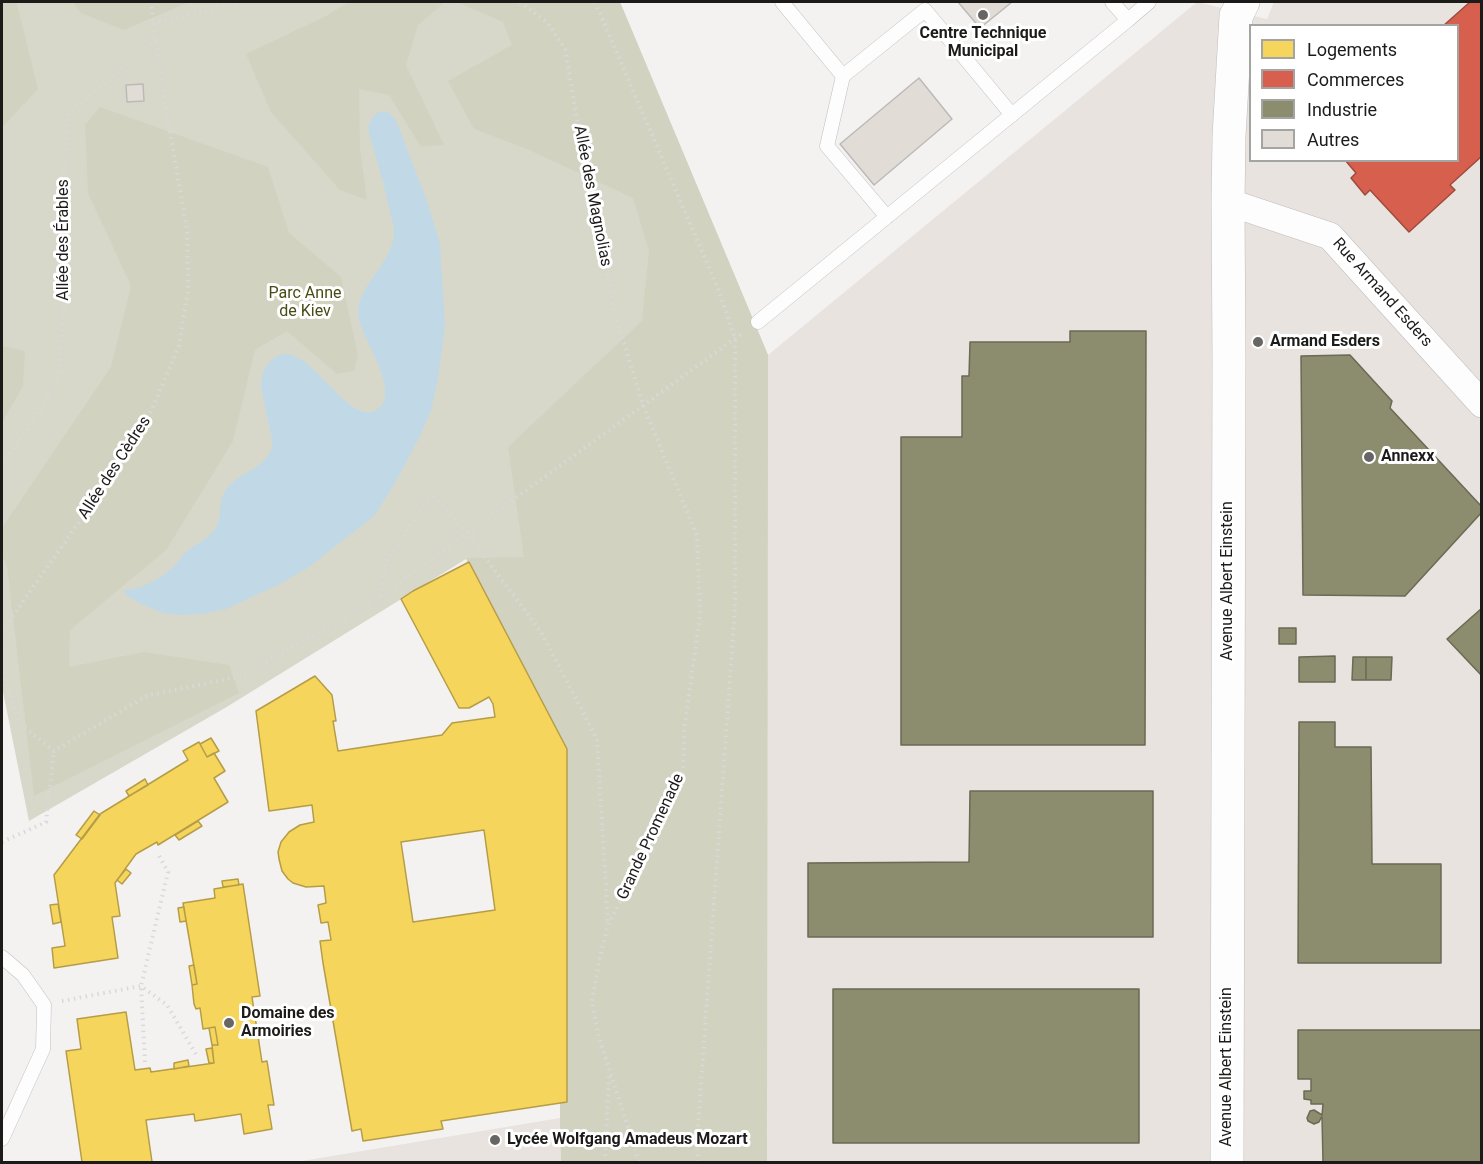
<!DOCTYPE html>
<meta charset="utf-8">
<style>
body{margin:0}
#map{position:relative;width:1483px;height:1164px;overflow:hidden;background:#f4f2f1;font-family:Roboto,sans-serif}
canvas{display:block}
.frame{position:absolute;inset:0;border:3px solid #1c1b1a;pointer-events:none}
.legend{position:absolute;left:1249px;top:24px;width:210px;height:138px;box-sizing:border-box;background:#fff;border:2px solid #a4a4a3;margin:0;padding:8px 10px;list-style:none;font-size:18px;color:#1c1b1a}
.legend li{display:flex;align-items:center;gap:12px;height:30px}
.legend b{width:30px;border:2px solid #a4a4a3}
</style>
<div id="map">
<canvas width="1483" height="1164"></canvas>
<div class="frame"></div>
<ul class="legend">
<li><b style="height:16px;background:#f6d55c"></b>Logements</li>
<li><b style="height:16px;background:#d6604d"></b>Commerces</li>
<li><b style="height:16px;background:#8c8c6e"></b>Industrie</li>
<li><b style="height:16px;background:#e1dcd6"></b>Autres</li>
</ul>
</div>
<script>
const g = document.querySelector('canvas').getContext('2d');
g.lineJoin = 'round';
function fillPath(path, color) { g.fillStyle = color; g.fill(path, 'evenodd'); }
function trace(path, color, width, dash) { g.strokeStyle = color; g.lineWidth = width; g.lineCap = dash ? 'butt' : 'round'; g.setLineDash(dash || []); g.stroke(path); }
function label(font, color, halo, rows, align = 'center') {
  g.font = font + ' Roboto,sans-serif'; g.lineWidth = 6; g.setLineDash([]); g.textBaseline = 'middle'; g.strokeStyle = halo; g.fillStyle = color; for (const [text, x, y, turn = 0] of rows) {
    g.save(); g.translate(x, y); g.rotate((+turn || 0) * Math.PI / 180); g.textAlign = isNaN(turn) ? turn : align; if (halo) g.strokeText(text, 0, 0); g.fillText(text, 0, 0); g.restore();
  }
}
fillPath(new Path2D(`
 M1197 2 1267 19 1274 2H1481V1162H767L768 355ZM1250 26H1458V160H1250Z
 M560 1118 561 1162H293L302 1161Z`), '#e9e3df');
fillPath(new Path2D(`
 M2 2H620L768 355 767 1162H561L560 1118 564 751 466 559 225 708 29 821 2 687Z`), '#d7d8c9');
fillPath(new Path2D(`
 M2 2H16L17 4 38 89 2 127Z
 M73 2H189L124 30 81 13Z
 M349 2H445L418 25 406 65 444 145 421 147 389 95 359 89 360 149 367 200 340 190 271 112 246 54 326 16Z
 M457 2H620L768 355 767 1162H561L560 1118 564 751 466 558 524 557 508 447 642 321 649 251 633 198 527 149 474 129 448 81 512 45 503 22Z
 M100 107 268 167 289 233 341 277 358 355 354 371 337 374 287 331 255 350 233 441 166 550 70 630 69 667 144 652 229 665 239 693 34 796 7 566 2 555V528L111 367 131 286 88 193 85 125Z
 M2 346 25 351 23 386 2 423Z`), '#d1d3c0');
fillPath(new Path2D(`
 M379 112H388L396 120 426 198 440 243 445 326 438 379 431 411 420 436 395 483 374 516 309 567 278 585 226 609 201 614 177 615 163 613 139 603 126 595 124 590C143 589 160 579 173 567 178 562 181 557 185 553 195 544 210 539 217 526 222 515 218 502 225 491 238 470 274 468 272 440L261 387C261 376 264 366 273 359 307 330 350 439 381 406 394 392 373 353 366 338 363 330 358 321 358 313 358 285 391 264 394 235 394 226 391 217 389 208 384 183 376 158 369 134 368 123 370 118 379 112Z`), '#c1d9e6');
const homes = new Path2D(`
 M469 562 567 749V1102L441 1121 443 1129 363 1141 361 1129 352 1131 323 963 320 941 331 940 328 922 321 923 318 905 326 903 324 886 306 887 293 883 288 879 282 871 279 859 278 852 281 842 289 832 300 825 314 822 312 805 269 811 256 711 315 676 332 695 336 721H333L338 751 442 735 452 723 495 717 493 704 489 697 469 708H459L401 599 413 591ZM484 830 495 910 413 922 401 842Z
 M211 738 219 751 207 757 200 744Z
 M199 742 207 757 214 753 225 771 214 778 228 802 158 845 157 842 136 854 115 883 120 916 112 917 118 958 54 968 52 948 65 946 54 875 100 814 188 760 183 751Z
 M145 779 148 785 129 796 126 791Z
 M94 811 100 815 82 839 76 835Z
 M198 821 202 826 179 840 175 835Z
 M126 869 131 873 122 884 117 880Z
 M238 879 239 885 223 887 222 881Z
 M243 884 260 996 252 997 262 1062 267 1061 274 1105H268L272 1129 244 1134 241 1114 195 1121 194 1114 146 1120 152 1162H82L66 1051 81 1049 77 1019 126 1012 135 1070 150 1068 151 1072 214 1063 212 1045H218L215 1027 203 1029 200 1008 196 1009 194 1004 192 985 197 984 183 903 215 898 214 889Z
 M58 904 61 922 53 924 50 905Z
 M184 907 186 921 180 922 178 908Z
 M194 965 197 984 192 985 189 966Z
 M215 1027 218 1045H212L209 1028Z
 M212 1048 214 1063H209L206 1049Z
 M188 1060 189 1066 174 1069V1063Z`);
fillPath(homes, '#f6d55c');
trace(homes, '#b59d48', 1.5);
const shops = new Path2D(`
 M1470 2H1482V156L1450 185 1455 190 1409 232 1370 190 1365 195 1351 178 1356 173 1345 160H1458V26H1443Z`);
fillPath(shops, '#d6604d');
trace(shops, '#9e4b3e', 1.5);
const industry = new Path2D(`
 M1070 331H1146L1145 745H901V437H962V376H969L970 342H1070Z
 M1350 355 1392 401 1390 408 1482 507V512L1405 596 1303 595 1301 356Z
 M1482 608V676L1447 639Z
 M1279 628H1296V644H1279Z
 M1335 656V682H1299V657Z
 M1353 657H1366V680H1352Z
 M1366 657H1392L1391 680H1366Z
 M1299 722H1335V747H1371L1372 864H1441V963H1298Z
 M970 791H1153V937H808V863L969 862Z
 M833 989H1139V1143H833Z
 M1298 1030H1482V1162H1323L1322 1117 1321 1118 1319 1122 1314 1124 1308 1121 1307 1118 1310 1111 1314 1110 1322 1115 1323 1104H1311V1100L1304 1099V1091H1311V1079H1298Z`);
fillPath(industry, '#8c8c6e');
trace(industry, '#6a6a55', 1.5);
const building = new Path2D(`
 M958 2H1012L980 28Z
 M919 78 952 119 874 185 840 144Z
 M143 84 144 101 127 102 126 85Z`);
fillPath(building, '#e1dcd6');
trace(building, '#bcbab9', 1.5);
const service = new Path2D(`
 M782 2 843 76 925 10 1012 115
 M1112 2 1128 20
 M843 76 827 146 887 217
 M758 322 1128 20 1149 2
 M2 957 23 975 44 1005 43 1049 2 1139`);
const minor = new Path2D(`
 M1228 202 1330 236 1482 404`);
const tertiary = new Path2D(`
 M1227 1162 1229 361 1228 202 1229 136 1236 16 1243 2`);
trace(service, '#c0bebe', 15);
trace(minor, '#c0bebe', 28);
trace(tertiary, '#c0bebe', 34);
trace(new Path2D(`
 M520 2 547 22 565 49 579 131 615 314 643 405 697 536 700 616 684 730 683 771 649 847 608 925 599 962 592 1001 598 1034 639 1162
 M595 2 719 291 735 339V608L697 1141 698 1162
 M153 23 241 2
 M2 463 29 428 58 380 65 297 61 239 67 115 155 40
 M381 596 385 563 432 494 467 533 541 632 597 739 608 924
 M2 631 94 501 146 423 179 346 188 289 187 230 166 108 153 23 151 2
 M2 649 3 671 19 723 54 751 146 696 242 676 381 596 744 332
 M2 842 46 822 54 751
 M62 1001 141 986 167 1005 197 1056
 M145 1062 141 986 168 872 158 854
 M605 1162 609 1073`), '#dad8d8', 4, [1.5, 4.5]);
trace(service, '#fdfdfd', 14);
trace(minor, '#fdfdfd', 27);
trace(tertiary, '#fdfdfd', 33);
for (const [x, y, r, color] of [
 [983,15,6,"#686665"],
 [1258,342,6,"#686665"],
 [1369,457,6,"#686665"],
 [229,1023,6,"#686665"],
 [495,1140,6,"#686665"]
]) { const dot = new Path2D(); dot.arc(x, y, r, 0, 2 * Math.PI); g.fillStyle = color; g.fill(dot); trace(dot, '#fff', 2); }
label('bold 16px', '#1c1b1a', '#fff', [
 ["Centre Technique",983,34,"center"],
 ["Municipal",983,52,"center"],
 ["Armand Esders",1270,342],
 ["Annexx",1381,457],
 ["Domaine des",241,1014],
 ["Armoiries",241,1032],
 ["Lycée Wolfgang Amadeus Mozart",507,1140]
], 'left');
label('16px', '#1c1b1a', '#fff', [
 ["Allée des Magnolias",592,196,79],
 ["Allée des Érables",64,240,-90],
 ["Rue Armand Esders",1382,293,48],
 ["Allée des Cèdres",115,468,-57],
 ["Avenue Albert Einstein",1228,581,-90],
 ["Grande Promenade",651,837,-65],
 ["Avenue Albert Einstein",1227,1067,-90]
]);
label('16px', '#474c15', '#fff', [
 ["Parc Anne",305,294],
 ["de Kiev",305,312]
]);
</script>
